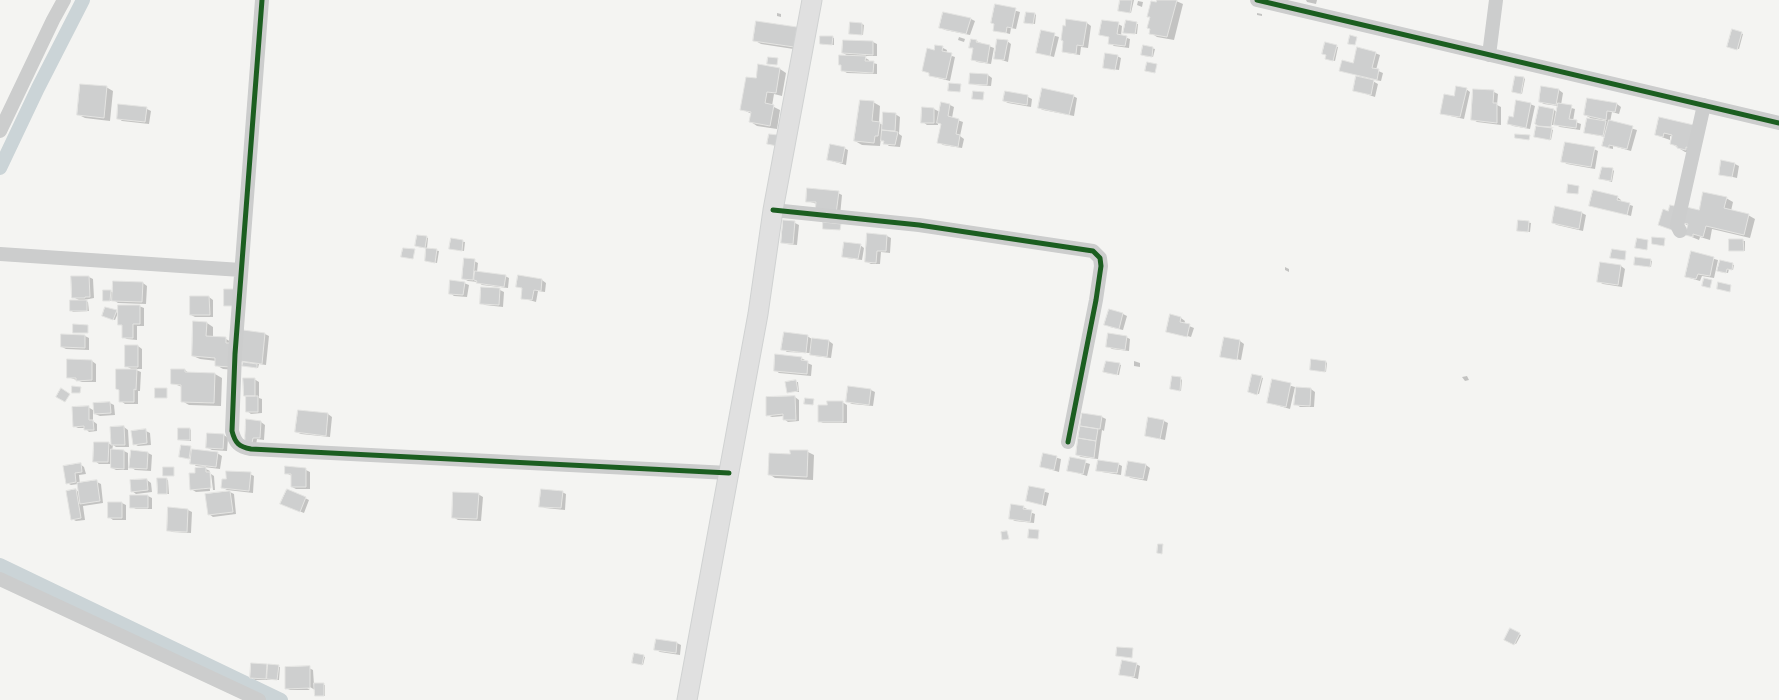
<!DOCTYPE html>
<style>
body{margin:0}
canvas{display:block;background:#f4f4f2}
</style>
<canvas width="1779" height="700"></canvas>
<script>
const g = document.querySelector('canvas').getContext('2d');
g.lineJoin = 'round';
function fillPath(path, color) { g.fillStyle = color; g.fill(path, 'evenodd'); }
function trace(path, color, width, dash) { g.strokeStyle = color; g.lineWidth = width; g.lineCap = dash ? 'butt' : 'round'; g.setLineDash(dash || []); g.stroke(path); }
fillPath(new Path2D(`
 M1122 0H1134L1131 13 1120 11Z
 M1158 0H1174L1183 4 1174 40 1157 37 1151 33V18L1149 16Z
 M1306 0H1317L1316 4 1307 2Z
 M1138 1 1143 2 1142 7 1137 5Z
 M996 5 1020 12 1016 29 1011 28 1010 34 994 30Z
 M777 13 781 14V17L777 16Z
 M944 13 971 19 975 21 970 35 945 30 941 28Z
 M1257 13 1262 14V16L1257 15Z
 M1035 14 1036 15 1035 24 1027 23Z
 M1087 23 1091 26 1088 48 1081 47 1080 55 1067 53 1063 51Z
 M862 24 864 25 863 35 852 34Z
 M1118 24 1122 26 1121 36 1130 39 1129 48 1114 46 1110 43 1111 38 1101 34Z
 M1137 24H1138L1137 34 1126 33Z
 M796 28 803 32 800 50 761 44 754 40Z
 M1042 32 1059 37 1054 57 1038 53Z
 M1741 33 1743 34 1739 49 1731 47Z
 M832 37 834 38V45L821 44Z
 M959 37 965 39 964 42 958 40Z
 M976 41 994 48 991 64 977 62 973 59 975 49 971 47Z
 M1007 41 1011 44 1008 62 995 58Z
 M873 42 877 44V56H862L869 60V62L877 64V74L847 73 842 70 843 66 840 64 850 57 843 53Z
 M1325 44 1338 47 1335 61 1328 59Z
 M936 46 943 48 947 50 946 54 955 57 950 81 934 77 924 70 935 51Z
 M1144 46 1155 49 1153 57 1144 56Z
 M1375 53 1380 55 1376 70 1383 73 1381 81 1369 79 1378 84 1375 97 1354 90 1357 75 1345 72 1354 64Z
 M1117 56 1121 58 1119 70 1104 68Z
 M780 69 786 73 782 96 774 94 772 106 780 110 777 129 757 126 751 122 752 114 741 109 757 80Z
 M988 75 992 78 991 86 975 85 971 83Z
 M1524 78 1525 79 1522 94 1515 92Z
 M106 87 113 91 110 121 85 118 79 115Z
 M1542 87 1559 90 1563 93 1561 105 1575 109 1573 121 1581 124 1580 130 1560 127 1556 125H1539L1554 110 1557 112 1558 106 1544 104 1540 102Z
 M1466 89 1470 92 1464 119 1446 115 1441 113 1455 98Z
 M1006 92 1028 97 1032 99 1031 107 1008 103 1004 101Z
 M1494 92 1498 94 1497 105 1501 107V125L1477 122 1472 119Z
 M1073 96 1077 98 1074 116 1043 110 1039 108Z
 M873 102 880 106 879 123 883 125 895 114 900 117 899 134 902 136 900 147 889 146 881 139 880 146 862 145 855 141Z
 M1530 104 1535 106 1530 129 1513 126 1509 124Z
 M1617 104 1621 107 1619 114 1612 112 1610 122 1637 130 1631 151 1613 146V149L1608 148 1604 146 1606 137 1590 134 1586 132 1594 120 1585 115Z
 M120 105 147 109 151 111 149 124 122 121 118 118Z
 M950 105 954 107 952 118 963 122 960 136 964 139 962 148 943 145 939 142 942 125 938 122V125H927L923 122V109H934L940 112Z
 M1659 119 1698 127 1692 153 1685 152 1672 144 1673 137 1670 136V140L1656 135Z
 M1542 127 1555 128H1549L1553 130 1551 140 1537 137Z
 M844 148 848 150 846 165 828 160Z
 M1594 149 1598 151 1595 169 1567 164 1562 161Z
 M1735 164 1739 166 1737 178 1720 174Z
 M1613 170 1614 171 1612 182 1601 179Z
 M838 193 842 195 840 216 817 204 807 201Z
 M1617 197 1621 200V202L1633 206 1631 216 1591 205Z
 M1726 198 1733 202 1731 211 1748 215 1755 219 1750 238 1712 229 1710 240 1700 237 1699 240 1687 235 1689 226 1679 221 1676 231 1659 225 1669 212 1700 211Z
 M1556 207 1582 213 1586 215 1583 231 1557 225 1553 223Z
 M1520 221 1531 223 1530 232 1520 231Z
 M795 223 799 225 797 245 786 244 782 242Z
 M887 236 891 238 890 253 881 252 880 264H871L867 262Z
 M426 237 428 238 427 248 418 247Z
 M452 240 465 242 464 251 451 249Z
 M1730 240 1745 241V251L1730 250Z
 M860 245 864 248 862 260 847 258 843 256Z
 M427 249 439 251 437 263 426 261Z
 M1692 253 1718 260 1714 278 1702 276 1700 281 1686 277Z
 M1650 260 1652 261 1651 267 1635 265Z
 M474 261 478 263 477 272 505 276 509 278 508 288 482 285 478 282 468 281 464 279Z
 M1721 261 1734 265 1733 270 1729 269 1728 273 1720 272Z
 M1621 266 1625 269 1622 287 1603 284 1599 282Z
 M1285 267 1289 269V272L1285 270Z
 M89 277 93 279 94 298 84 300 88 302 89 311 73 312 72 311 81 301 73 297Z
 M519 277 542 280 546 283 545 292 538 291 536 302 522 298 523 289 517 286Z
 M143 283 147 286 146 304 118 303 112 299V301L104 300 110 291 114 293Z
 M464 283 469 285 467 297 454 296 450 293Z
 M482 288 500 290 504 292 503 307 485 305 481 303Z
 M209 297 213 300V317H195L191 315Z
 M139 306 144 308V326H137V340L127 339 123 337V326L119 324Z
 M116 312 118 313 115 320 105 317Z
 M1123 314 1127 316 1123 330 1110 327Z
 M1181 318 1185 321 1184 324 1194 328 1191 337 1170 331Z
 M207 323 213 327V338L226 339 233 343 237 370 223 369 216 365 217 361 200 359 193 356Z
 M265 334 269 336 266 365 259 364 258 368 244 366V362L241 361Z
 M85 336 89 338V350L66 349 62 347Z
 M807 336 812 339 829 341 833 344 831 358 815 356 810 353 787 352 783 349Z
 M1126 337 1130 339 1129 351 1112 349 1108 346Z
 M1225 339 1240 341 1244 344 1241 360 1222 356Z
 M126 346H138L142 349V369H134L141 372 140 391H138V404H125L121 401 133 370 126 366Z
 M801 358 805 360V362L812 365 811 376 779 373 775 370Z
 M92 361 96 364V382H82L68 377Z
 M1134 361 1140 363V367L1134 366Z
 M1326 362 1327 363 1326 372 1311 370Z
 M1119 364 1121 365 1119 375 1106 373Z
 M173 370H185L190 374H215L222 378 221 406 189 405 182 401V387L172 383Z
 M1467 376 1469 380 1465 381 1462 377Z
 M1261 377 1263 378 1259 394 1251 393Z
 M245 379H254L259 382V398L262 399V413L251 414 247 411Z
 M1181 379 1182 380 1181 391 1171 389Z
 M1273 381 1295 387 1290 409 1269 403Z
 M796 382H798L799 392H788Z
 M849 387 871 390 875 392 873 406 852 404 848 402Z
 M1311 389 1315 392 1314 407H1300L1296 404Z
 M795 397 799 400V421L788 422 784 419V416L772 417 767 415Z
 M842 402 847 405V423H823L819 421 828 406Z
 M110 403 114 405 115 415 100 416 95 414Z
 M88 407 93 410V421L97 424V431L89 432 85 428H78L74 426Z
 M299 411 328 414 332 417 330 437 301 434 296 432Z
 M1083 415 1102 417 1106 419 1104 431 1102 430 1098 459 1081 457 1077 455Z
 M247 421 261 422 265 425 264 440 257 439 256 445 250 444 245 436Z
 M1164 421 1168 423 1165 440 1146 436Z
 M124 427 128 430 129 447H116L113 445 112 451H124L128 453V470H116L112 468V464H99L95 461 108 443 112 445 111 428Z
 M190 429 191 430V441L179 440Z
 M146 431 150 433 151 445 138 446 134 444Z
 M224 435 228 438 227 451 212 450 208 448Z
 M190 447 192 450 217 453 222 456 220 469 196 466 192 463V459L182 457Z
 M132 452 148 453 152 455 151 471 135 470 131 467Z
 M808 452 814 455 813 480 775 478 769 474 791 455Z
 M1044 454 1061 459 1059 472 1042 467Z
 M1071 458 1090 464 1087 476 1068 470Z
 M1129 462 1146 465 1150 468 1147 481 1131 478 1127 476Z
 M80 464 84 467 86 474 79 475 80 484 97 482 101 484 103 503 83 506 85 520 76 521 72 519 76 490 79 492 78 484 71 485 67 483Z
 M1118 464 1122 466 1121 475 1102 472 1098 470Z
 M206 469 210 471 209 473 210 491 196 492 191 489 196 474Z
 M306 470 310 472V489H296L292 487V476L286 473Z
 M211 474 214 476 215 490H213Z
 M250 474 254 476 253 493 227 490 223 488Z
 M166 479 168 480 169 494H160L159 493Z
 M147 480 151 483 152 492 136 494 132 491Z
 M1030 488 1049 493 1046 506 1028 501Z
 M230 492 234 494 236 514 213 517 209 514Z
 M562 492 566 494 565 510 545 508 541 506Z
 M478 494 483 497 481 521 458 520 453 517Z
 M148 496 152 498V509H136L132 507Z
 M305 498 309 500 304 513 286 506Z
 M122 503 126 505V520H113L109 517Z
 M1023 507 1027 509V511L1035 514 1034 523 1015 521 1011 519Z
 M188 510 192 512 191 533 172 532 168 530Z
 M1511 630 1521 635 1516 644 1506 639Z
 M657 640 677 643 681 645 680 655 660 652 655 649Z
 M643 656 645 657 643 665 633 663Z
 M1136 664 1140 666 1138 679 1121 674Z
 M267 666 280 667 279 680H255L251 677Z
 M309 668 313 670 314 685H325V696H318L315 690 305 684 304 686 310 690H290L286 688Z`), '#0003');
trace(new Path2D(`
 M0 168 38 88 83 0
 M0 565 281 700`), '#cbd4d7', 14);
const building = new Path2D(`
 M1120 0H1132L1130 13 1118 11Z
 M1157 0H1177L1167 37 1149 34 1150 29 1147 28 1150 17H1147L1151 1 1156 2Z
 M995 4 1016 8 1012 28 1007 27 1006 33 993 31 994 24 991 23Z
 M943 12 971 18 966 34 939 28Z
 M1026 12 1035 13 1033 24 1024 23Z
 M1066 19 1087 22 1083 46 1077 45 1076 54 1062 52 1063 41 1061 40 1063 25 1065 26Z
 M1102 20 1119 22 1117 34 1127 36 1125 46 1108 44 1109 37 1099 35Z
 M1126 20 1137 22 1135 34 1123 33Z
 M756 21 797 27 794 47 753 41Z
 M850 22 862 23V35L849 34Z
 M1732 29 1742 32 1737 50 1727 47Z
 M1041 30 1055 33 1050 56 1036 53Z
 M1350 35 1357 37 1355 45 1348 44Z
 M820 36H833L832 45 820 44Z
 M971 39 977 40 976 42 990 45 987 63 971 60 973 48H969Z
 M997 39 1008 40 1004 60 994 59Z
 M843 40 873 41V55L842 53Z
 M1325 42 1337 45 1333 61 1325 59 1326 55 1322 54Z
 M935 45 943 46 942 51 952 53 946 79 929 76V73L922 71 927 48 934 50Z
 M1143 45 1153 47 1152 57 1141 55Z
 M1357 47 1376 52 1372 68 1379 69 1377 80 1339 71 1342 60 1353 63Z
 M1105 53 1118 55 1115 70 1103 68Z
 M839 55 866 56 865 61H874L873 73 841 71V65H839Z
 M768 57 778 58 777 65 767 64Z
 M1147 62 1157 64 1155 73 1145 71Z
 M758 64 780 68 776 93 767 92 765 103 774 105 770 126 749 122 751 112 740 110 746 77 756 78Z
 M970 73 988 74 987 85 969 84Z
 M1356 76 1374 80 1371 95 1353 91Z
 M1515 76 1524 77 1521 94 1512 92Z
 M949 83 961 84 960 92 948 91Z
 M80 84 107 86 104 118 77 115Z
 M1456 86 1467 88 1460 117 1440 114 1444 94 1454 96Z
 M1541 86 1559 89 1556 105 1539 102Z
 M1042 88 1074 95 1069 115 1038 108Z
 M1473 89 1494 90 1493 103H1497V123L1471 120Z
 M973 91 984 92 983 100 972 99Z
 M1005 91 1028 95 1027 105 1003 101Z
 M1587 98 1617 103 1615 112 1607 111 1606 120 1584 115Z
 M860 100 874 101 872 121 880 122 878 136H875L874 143 854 141Z
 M1516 100 1531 103 1526 128 1507 124 1509 116 1513 117Z
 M941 102 950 104 948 116 959 119 956 134 960 135 958 147 937 143 941 124 937 123Z
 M1558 103 1572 105 1569 119 1577 120 1576 128 1554 125Z
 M118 104 147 107 145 122 117 119Z
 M1539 106 1554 109 1551 127 1538 126 1535 124Z
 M922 107 934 108V123H921Z
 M883 112 896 113 895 131 882 130Z
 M1659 117 1698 126 1693 149 1686 147V150L1677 148V146L1670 144 1672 135 1664 133 1663 137 1655 135Z
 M1587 118 1606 121 1603 136 1584 133Z
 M1609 120 1633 126 1627 149 1609 145V148L1602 146Z
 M1536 126 1552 128 1550 140 1534 137Z
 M882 130 898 132 895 145 883 144 884 141H881Z
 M769 134 778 135 777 146 767 144Z
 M1515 134 1530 135 1529 140 1515 138Z
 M1565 142 1595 147 1591 167 1561 162Z
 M830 144 845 147 842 163 827 160Z
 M1721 160 1735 163 1732 177 1719 175Z
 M1602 167 1613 168 1611 181 1599 179Z
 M1568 184 1579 186 1578 194 1567 193Z
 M807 188 839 191 836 214 815 212 816 202H806Z
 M1593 190 1618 196 1617 200 1630 203 1627 215 1589 206Z
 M1703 192 1727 197 1724 208 1749 214 1744 235 1706 226 1703 237 1693 234V237L1685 235 1688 224 1678 222 1682 206 1699 210Z
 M1670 205 1679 207 1672 230 1658 225 1663 209 1668 211Z
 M1555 206 1582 212 1579 229 1552 223Z
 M783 220 795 221 793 244 781 243Z
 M1518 220 1529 221 1528 232 1517 231Z
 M823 222 841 224 840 230 823 229Z
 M867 233 887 235 886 251H877L876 263 865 262Z
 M417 235 427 236 425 248 415 246Z
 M1652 237 1665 238 1664 246 1652 244Z
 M451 238 463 240 462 251 449 249Z
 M1637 238 1648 240 1647 250 1635 248Z
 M1729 239H1743L1744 251H1729Z
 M844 242 861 244 858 259 842 257Z
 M403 248 415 249 413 259 401 257Z
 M426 248 437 249 435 263 425 261Z
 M1612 249 1626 251 1625 260 1610 258Z
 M1691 251 1714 257 1710 276 1698 274 1696 279 1685 277Z
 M1635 257 1651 259 1650 267 1634 265Z
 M464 258 475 259 473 280 462 279Z
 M1720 260 1733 263 1732 270 1727 269 1726 273 1717 271Z
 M1600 262 1621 265 1618 285 1597 282Z
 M475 271 506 275 504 287 476 283 477 281 474 280Z
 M518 275 542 279 541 291 534 290 532 300 521 299 522 288 516 287Z
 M71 276H89L90 297H85V298H72Z
 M1704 278 1712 280 1710 288 1702 286Z
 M450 280 465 282 463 295 449 294Z
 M113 281 143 282 142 302 112 301Z
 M1718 282 1731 285 1730 292 1717 289Z
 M481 287 500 288 499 305 480 304Z
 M224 289H238V306H224Z
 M103 290H111L110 301H103Z
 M190 296H209L210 315H190Z
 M70 300H87V311H70Z
 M118 305H140V324H133V338H122V325H118Z
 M105 307 117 310 113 320 102 316Z
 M1109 309 1123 313 1119 329 1104 325Z
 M1170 314 1181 317 1180 322 1190 324 1187 337 1166 332Z
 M193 321 207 322 206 336 226 337V343H232L231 367 215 366V358L192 356Z
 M73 324 88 325V333H73Z
 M243 330 265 333 262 364 240 361Z
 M784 332 808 335 806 353 781 350Z
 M1108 333 1127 336 1125 350 1106 347Z
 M61 334 85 335V348L61 347Z
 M1224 337 1240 340 1237 360 1220 357Z
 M812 338 829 340 827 357 810 355Z
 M125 345H138V367H125Z
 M775 354 802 357 801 360 808 361 807 374 774 371Z
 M67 359 92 360V380L76 381V378H67Z
 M1311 359 1326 361 1325 372 1310 370Z
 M1106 361 1120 363 1117 375 1103 372Z
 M243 362 257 364V368L242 366Z
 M116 369H137L136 390 134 389V402H119V390L116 389Z
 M171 369H185V372L215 373 214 403 181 402V385L171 384Z
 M1252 374 1262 376 1257 395 1248 392Z
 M1172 376 1181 377 1180 391 1170 389Z
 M243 378H255V396H244Z
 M1272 379 1291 383 1286 407 1267 403Z
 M796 380 798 391 787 393 785 382Z
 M72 386 81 387 80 393H72Z
 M848 386 871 389 869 405 846 402Z
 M1296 387 1311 388 1310 406 1294 405Z
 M61 388 70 394 65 402 56 397Z
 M155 388H167V398H155Z
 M246 396H258V412H246Z
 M795 396 796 420H783V414L766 416V397Z
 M805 398 814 399 813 405 804 404Z
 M827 401H843V422H818V405H827Z
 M110 402 111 413 94 414 93 403Z
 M89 406V420H93L94 430H84V426L73 427 72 407Z
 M298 410 328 413 326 436 295 432Z
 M1082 413 1102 416 1100 429 1080 426Z
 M1148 417 1164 420 1160 439 1145 436Z
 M246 419 261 421 260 438H253L252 443 245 442Z
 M124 426 125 445H111L110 427Z
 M1080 426 1098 429 1096 441 1078 438Z
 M178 428H190V440H178Z
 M146 429 147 443 133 445 131 431Z
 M207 433 224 434 223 449 206 448Z
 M1078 438 1096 441 1094 458 1076 455Z
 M94 442H109L108 462H93Z
 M181 445 191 446 189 459 179 457Z
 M111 449 124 450V469L111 468Z
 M192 449 218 452 216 467 190 464Z
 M131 450 148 452 147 469 129 468Z
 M790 450H808L807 477 768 475 769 453 790 454Z
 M1043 453 1057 456 1054 470 1040 467Z
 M1070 457 1086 460 1083 474 1067 471Z
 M1098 460 1119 463 1117 473 1096 471Z
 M1128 461 1146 464 1143 479 1125 476Z
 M81 463 82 472 75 473 76 482 66 484 63 466Z
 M285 466 306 468V487H291V474H285Z
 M163 467H174V476H163Z
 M206 467V472H210L211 488 190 490 189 473H195V468Z
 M226 471 251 472 249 491 221 488 222 479H226Z
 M157 478H167V494H158Z
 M147 479 148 490 131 492 130 480Z
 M97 480 100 501 80 504 77 483Z
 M1029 486 1045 489 1042 505 1026 501Z
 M76 489 81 518 71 520 66 491Z
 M287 489 306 497 300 512 280 504Z
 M541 489 563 491 561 508 539 507Z
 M230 491 233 512 208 515 205 494Z
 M453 492 479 493 477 519 452 518Z
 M130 495H148V508H130Z
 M108 502H122V518H108Z
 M1011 504 1024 506 1023 509 1032 510 1030 522 1009 519Z
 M168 507 188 509 187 532 167 531Z
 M1029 529 1039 530 1038 539 1028 538Z
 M1007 531 1009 539 1002 540 1001 532Z
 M1158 544H1163L1162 554 1157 553Z
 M1510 628 1520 633 1514 645 1504 640Z
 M656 639 677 642 676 653 654 650Z
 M1117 647 1133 648 1132 658 1116 656Z
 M634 653 644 655 642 665 632 663Z
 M1122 660 1137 663 1134 677 1119 675Z
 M251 663 267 664 266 679 250 678Z
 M268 664 279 665 277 680 267 679Z
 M310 666V688L285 689V667Z
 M314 683H324V696H315Z`);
fillPath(building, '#cecfcf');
trace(building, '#e4e4e2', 1);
const secondary = new Path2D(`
 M687 700 758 314 773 210 812 0`);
trace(secondary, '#d0d2d2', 21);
trace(new Path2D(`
 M262 0 235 354 232 431C235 443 239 447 251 449L729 473
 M1257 0 1779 123
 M1489 55 1496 0
 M0 131 53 20 64 0
 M773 210 919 225 1093 251 1100 258 1101 266 1096 300 1068 442
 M1680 231 1677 225 1704 105
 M0 254 241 270
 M0 579 259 700`), '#cccdcd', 14);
trace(secondary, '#e0e0e0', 19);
trace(new Path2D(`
 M262 0 235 354 232 431C235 443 239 447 251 449L729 473
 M1257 0 1779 123
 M773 210 919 225 1093 251 1100 258 1101 266 1096 300 1068 442`), '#1b5e20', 5);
</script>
